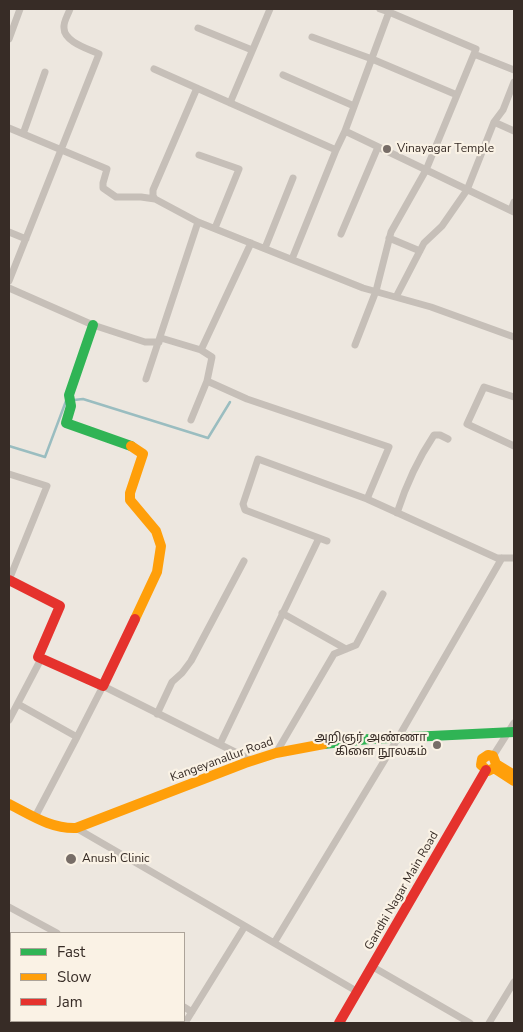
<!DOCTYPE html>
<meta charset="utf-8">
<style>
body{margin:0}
#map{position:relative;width:523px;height:1032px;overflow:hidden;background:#ede7df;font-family:"Nunito Sans",sans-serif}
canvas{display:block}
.frame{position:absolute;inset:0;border:10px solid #372c26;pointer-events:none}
.legend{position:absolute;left:10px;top:932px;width:175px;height:90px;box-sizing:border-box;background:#faf2e5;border:1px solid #aca399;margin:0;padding:6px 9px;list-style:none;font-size:15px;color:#372c26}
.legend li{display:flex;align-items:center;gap:10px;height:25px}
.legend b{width:25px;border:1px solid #aca399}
</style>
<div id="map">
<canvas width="523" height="1032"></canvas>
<div class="frame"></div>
<ul class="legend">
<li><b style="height:6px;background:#30b455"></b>Fast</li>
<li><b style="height:6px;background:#ff9f0a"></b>Slow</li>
<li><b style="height:6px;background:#e5322d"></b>Jam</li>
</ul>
</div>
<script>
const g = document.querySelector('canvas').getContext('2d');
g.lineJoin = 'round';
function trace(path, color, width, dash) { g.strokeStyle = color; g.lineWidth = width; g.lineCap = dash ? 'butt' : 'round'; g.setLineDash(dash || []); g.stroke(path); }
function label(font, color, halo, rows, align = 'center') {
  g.font = font + ' "Nunito Sans","Noto Sans Tamil",sans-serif'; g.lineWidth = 4.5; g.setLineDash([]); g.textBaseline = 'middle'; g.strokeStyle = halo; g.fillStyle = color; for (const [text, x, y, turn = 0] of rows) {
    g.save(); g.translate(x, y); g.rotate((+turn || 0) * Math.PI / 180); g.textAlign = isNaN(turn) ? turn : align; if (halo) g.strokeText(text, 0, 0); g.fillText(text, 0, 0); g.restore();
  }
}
trace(new Path2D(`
 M74 400 83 399 208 438 230 402
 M9 446 45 457 66 401`), '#9abdc0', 2.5);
trace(new Path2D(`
 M380 9 389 12
 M198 28 252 50
 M312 37 372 59 457 95 426 170 391 232 376 291 355 345
 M9 39 20 9
 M474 54 514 70
 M154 69 336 150 292 259
 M283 75 354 106
 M514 82 503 110 494 122 514 131
 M230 103 270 9
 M9 128 107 169 103 183V188L116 197H141L155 199
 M345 131 389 12 476 49 457 95
 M23 134 45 72
 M336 150 345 131 514 212
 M199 155 239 169 215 228
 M511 210 514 202
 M198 222 363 288 431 307 514 337
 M9 232 26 239
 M341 234 378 147
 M389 238 420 251
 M265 248 293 178
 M9 281 99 54C89 49 64 42 64 28 63 22 68 15 70 9
 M9 288 93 325 145 342H159
 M396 297 424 243 442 226 467 190 494 122
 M161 338 201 350 251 243
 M201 350 212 357 207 381
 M146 379 198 222 155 199 153 196V190L197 88
 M514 397 484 387 467 424 514 446
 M191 420 207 381 247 399 389 447 367 499
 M9 474 47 486 9 580
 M397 513C406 485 418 459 434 435H440L448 439
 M327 541 245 510 243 504 258 459 367 499 497 558H514
 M282 613 346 649
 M18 704 77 737 103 686 253 761
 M157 714 172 682 182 673 191 661 244 561
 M9 720 41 659
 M220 744 319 538
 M276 753 334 654 356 645 383 594
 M493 756 514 723
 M35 817 77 737
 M76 828 245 926
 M9 907 57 933
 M373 967 470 1023
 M358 992 274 943 398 738 502 558
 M184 1007 192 1012
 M185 1023 245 926 274 943
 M489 1023 514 982`), '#c6bfb8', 7);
trace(new Path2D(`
 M93 325 69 395 71 406 66 423 131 446
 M324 744 369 739 514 732`), '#30b455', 10);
trace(new Path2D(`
 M131 446 143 454 130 493V500L156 531 161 546 157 572 135 619
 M514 775 496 764 493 756 488 755 482 759 481 765 488 771 494 768 514 781
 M9 804C31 815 51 829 76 828L245 763 276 753 324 744`), '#ff9f0a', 10);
trace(new Path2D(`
 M9 580 60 606 38 657 103 686 135 619
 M339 1023 486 770`), '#e5322d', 10);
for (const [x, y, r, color] of [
 [387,149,5,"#776d67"],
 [437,745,5,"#776d67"],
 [71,859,6,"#776d67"]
]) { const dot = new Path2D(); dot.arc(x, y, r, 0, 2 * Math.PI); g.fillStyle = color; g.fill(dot); trace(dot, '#faf2e5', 2); }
label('12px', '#372c26', '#faf2e5', [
 ["Vinayagar Temple",397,149],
 ["அறிஞர் அண்ணா",427,738,"right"],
 ["கிளை நூலகம்",427,752,"right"],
 ["Anush Clinic",82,859]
], 'left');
label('12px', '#372c26', '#faf2e5', [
 ["Kangeyanallur Road",222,760,-20],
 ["Gandhi Nagar Main Road",402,891,-60]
]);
</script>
